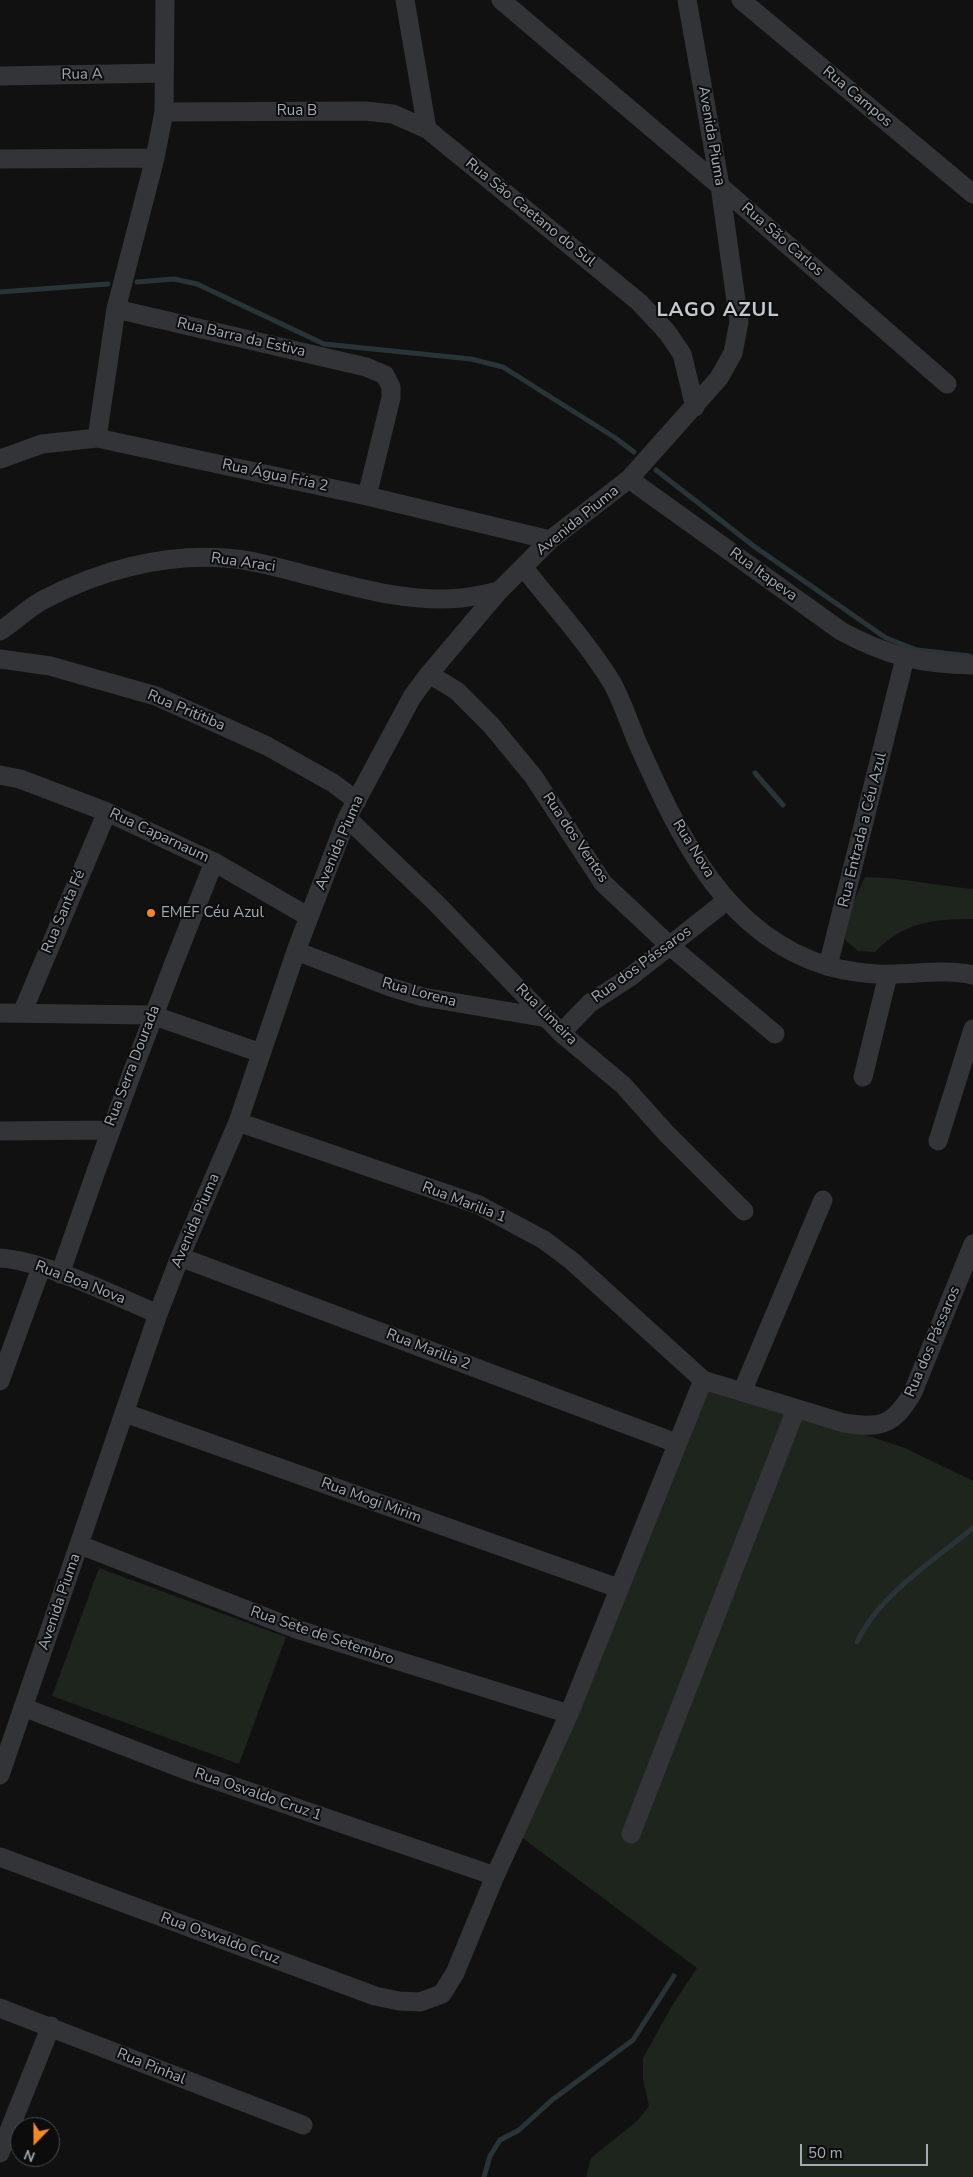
<!DOCTYPE html>
<meta charset="utf-8">
<style>
body{margin:0}
#map{position:relative;width:973px;height:2177px;overflow:hidden;background:#111112;font-family:"Nunito Sans",sans-serif}
canvas{display:block}
.north{position:absolute;left:10px;top:2117px;width:50px;height:50px;box-sizing:border-box;background:#0c0c0d;border:1px solid #484c4f;border-radius:50%;rotate:202deg;font-size:14px;font-weight:700;line-height:20px;text-align:center;color:#a2abb3}
.north::after{content:'';display:block;margin:auto;width:18px;height:22px;background:#f38828;clip-path:polygon(50% 0,100% 100%,50% 72%,0 100%)}
.scale{position:absolute;left:800px;top:2144px;width:128px;height:22px;box-sizing:border-box;border:2px solid #a2abb3;border-top:0;padding-left:6px;font-size:15px;line-height:18px;white-space:nowrap;color:#a2abb3;-webkit-text-stroke:4px #0c0c0d;paint-order:stroke}
</style>
<div id="map">
<canvas width="973" height="2177"></canvas>
<div class="north">N</div>
<div class="scale">50 m</div>
</div>
<script>
const g = document.querySelector('canvas').getContext('2d');
g.lineJoin = 'round';
function fillPath(path, color) { g.fillStyle = color; g.fill(path, 'evenodd'); }
function trace(path, color, width, dash) { g.strokeStyle = color; g.lineWidth = width; g.lineCap = dash ? 'butt' : 'round'; g.setLineDash(dash || []); g.stroke(path); }
function label(font, color, halo, rows, align = 'center') {
  g.font = font + ' "Nunito Sans",sans-serif'; g.lineWidth = 4; g.setLineDash([]); g.textBaseline = 'middle'; g.strokeStyle = halo; g.fillStyle = color; for (const [text, x, y, turn = 0] of rows) {
    g.save(); g.translate(x, y); g.rotate((+turn || 0) * Math.PI / 180); g.textAlign = isNaN(turn) ? turn : align; if (halo) g.strokeText(text, 0, 0); g.fillText(text, 0, 0); g.restore();
  }
}
fillPath(new Path2D(`
 M865 877C901 877 937 886 973 889V919C933 919 904 922 875 952L858 951 845 940 851 907Z
 M699 1380 905 1448 973 1481V2177H586L591 2158 637 2121 649 2106 643 2080V2058L673 2004 697 1968 509 1828 614 1595Z
 M99 1568 286 1637 239 1764 52 1696Z`), '#1d251d');
trace(new Path2D(`
 M137 282 174 279 197 284 324 344 471 359 503 367 614 437 634 452
 M0 292 108 284
 M656 470 755 547 886 638 917 650 970 656
 M755 773 783 805
 M857 1642C879 1595 933 1561 973 1528
 M484 2177 490 2156 500 2140 519 2130 552 2100 633 2040 674 1976`), '#293438', 5);
trace(new Path2D(`
 M405 0 427 129 639 302 667 332 682 354 695 407
 M501 0 720 186 947 384
 M741 0 973 194
 M0 76 164 73
 M164 112 365 111 393 114 427 129
 M0 159 155 158
 M116 309 366 367 385 375 391 387V398L367 496
 M97 438 116 309 155 158 164 112 165 0
 M0 459 42 444 97 438 367 496 550 540
 M629 479 841 631C887 656 921 664 973 665
 M524 568C553 605 586 641 611 681 622 700 629 723 638 744 679 835 723 934 827 966 845 971 871 975 890 974 918 974 946 969 973 975
 M0 631C14 622 28 608 43 600 98 571 164 553 226 558 256 560 286 570 315 577 362 589 412 603 461 598 474 597 486 594 499 591
 M0 659 50 666 156 696 267 746 333 783 357 801
 M429 674 457 691 491 725 533 776 603 883 670 946 775 1034
 M0 775 20 779 107 812 214 862 309 917
 M347 818 436 903 561 1033 623 1085 666 1133 744 1211
 M296 951 390 987 423 997 547 1018
 M828 966 905 658
 M0 1013 152 1015 261 1053
 M22 1013 107 812
 M561 1033 590 1003 630 977 726 901
 M863 1077 888 975
 M238 1122 479 1205 544 1240 572 1261 703 1380 844 1423C881 1429 894 1425 913 1392L973 1244
 M0 1131 109 1130
 M938 1141 973 1029
 M180 1257 676 1443
 M0 1258C45 1261 115 1296 158 1314
 M60 1274C108 1134 159 998 214 862
 M0 1381 41 1268
 M742 1392 823 1200
 M125 1413 618 1588
 M80 1545 296 1629 569 1714
 M23 1707 183 1769 495 1876
 M0 1775 158 1314 180 1257 238 1122 296 951 347 818 412 697 429 674 499 591 550 540 629 479 719 378 733 353 739 322 720 186 687 0
 M631 1834 796 1409
 M0 1857 375 1996 399 2001 420 2002 442 1994 455 1973 495 1876 569 1714 703 1380
 M0 2008 303 2125
 M0 2153 51 2026`), '#323437', 19);
for (const [x, y, r, color] of [
 [151,913,5,"#f38828"]
]) { const dot = new Path2D(); dot.arc(x, y, r, 0, 2 * Math.PI); g.fillStyle = color; g.fill(dot); trace(dot, '#0c0c0d', 2); }
label('15px', '#a2abb3', '#0c0c0d', [
 ["Rua A",82,75,-1],
 ["Rua Campos",857,97,40],
 ["Rua B",297,111],
 ["Avenida Piuma",711,136,80],
 ["Rua São Caetano do Sul",530,213,39],
 ["Rua São Carlos",782,240,41],
 ["Rua Barra da Estiva",241,338,13],
 ["Rua Água Fria 2",275,476,12],
 ["Avenida Piuma",578,521,-39],
 ["Rua Araci",243,563,8],
 ["Rua Itapeva",763,575,36],
 ["Rua Prititiba",186,711,23],
 ["Rua Entrada a Céu Azul",863,830,-76],
 ["Rua Caparnaum",159,836,25],
 ["Rua dos Ventos",575,838,56],
 ["Avenida Piuma",340,843,-67],
 ["Rua Nova",693,849,58],
 ["Rua Santa Fé",64,912,-67],
 ["Rua dos Pássaros",642,965,-36],
 ["Rua Lorena",419,993,15],
 ["Rua Limeira",546,1015,45],
 ["Rua Serra Dourada",133,1066,-69],
 ["Rua Marilia 1",464,1203,21],
 ["Avenida Piuma",196,1221,-67],
 ["Rua Boa Nova",80,1283,21],
 ["Rua dos Pássaros",933,1342,-67],
 ["Rua Marilia 2",428,1350,21],
 ["Rua Mogi Mirim",371,1501,20],
 ["Avenida Piuma",60,1602,-71],
 ["Rua Sete de Setembro",322,1636,19],
 ["Rua Osvaldo Cruz 1",258,1795,19],
 ["Rua Oswaldo Cruz",220,1939,20],
 ["Rua Pinhal",151,2067,22]
]);
label('15px', '#a2abb3', '#0c0c0d', [
 ["EMEF Céu Azul",161,913]
], 'left');
g.letterSpacing = '1px';
label('bold 20px', '#c3c9cf', '#0c0c0d', [
 ["LAGO AZUL",718,311]
]);
g.letterSpacing = '0px';
</script>
